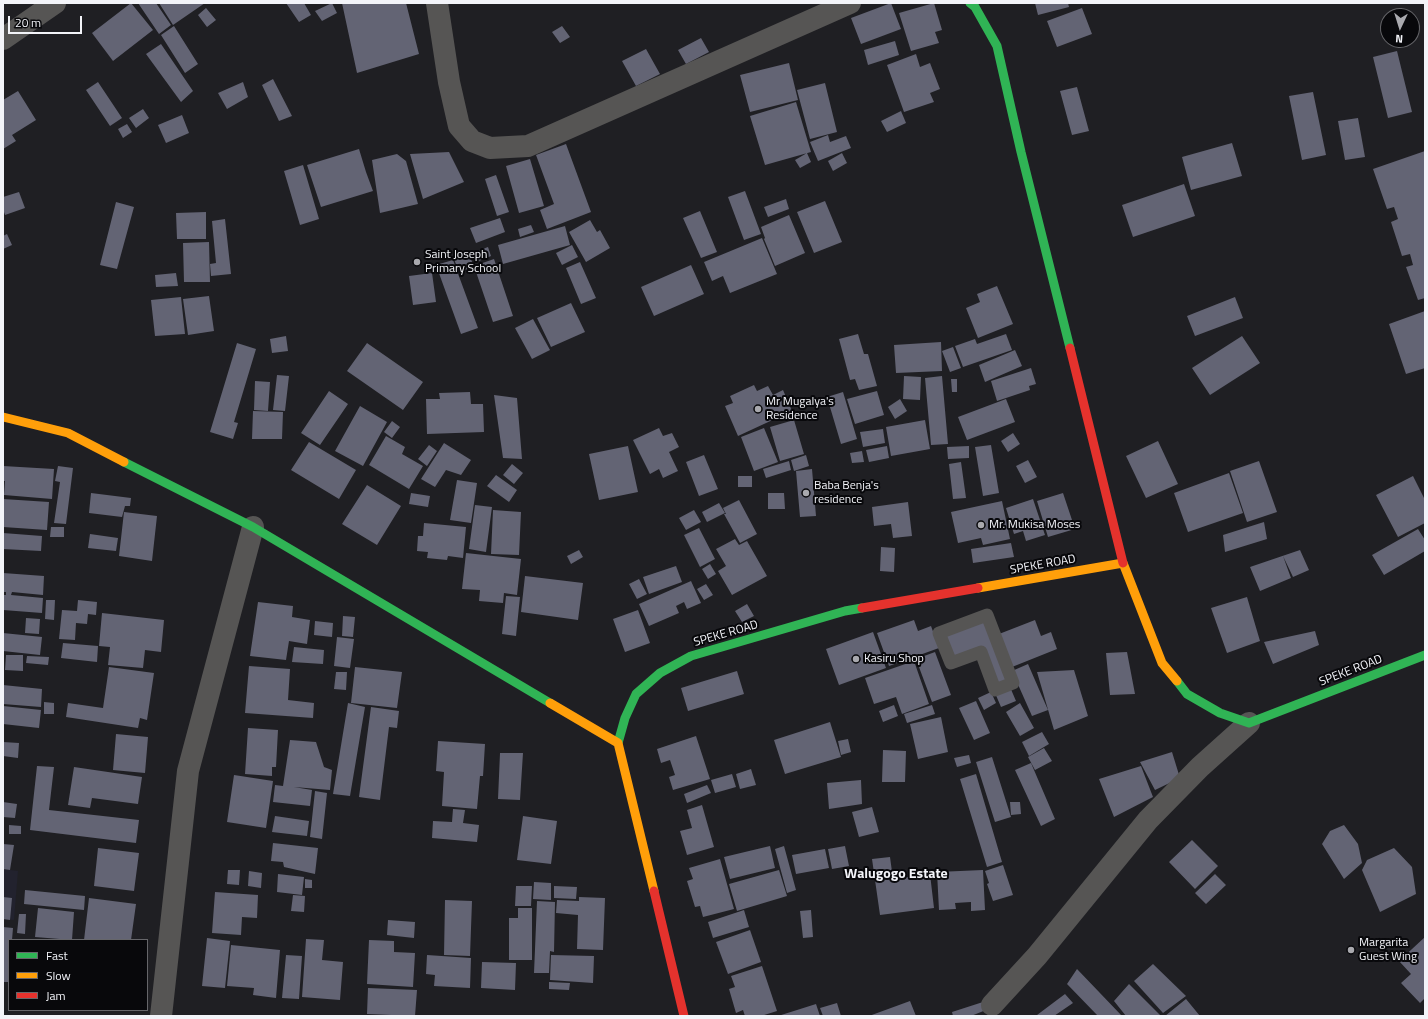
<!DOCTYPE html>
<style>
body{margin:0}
#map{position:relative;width:1428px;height:1019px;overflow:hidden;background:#1f1f23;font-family:"Titillium Web",sans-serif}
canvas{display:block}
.frame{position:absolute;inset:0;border:4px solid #f3f4f9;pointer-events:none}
.legend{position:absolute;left:8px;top:939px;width:140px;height:72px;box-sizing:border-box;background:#08080b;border:1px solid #66666a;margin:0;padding:5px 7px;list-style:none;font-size:12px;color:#f3f4f9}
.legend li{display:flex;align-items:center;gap:8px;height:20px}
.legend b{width:20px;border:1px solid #66666a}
.north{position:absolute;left:1380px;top:8px;width:40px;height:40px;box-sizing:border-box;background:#08080b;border:1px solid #66666a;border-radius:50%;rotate:184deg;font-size:11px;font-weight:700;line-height:16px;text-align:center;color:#f3f4f9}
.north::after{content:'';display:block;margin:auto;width:14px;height:18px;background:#a9a9ae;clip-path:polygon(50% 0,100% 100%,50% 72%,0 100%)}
.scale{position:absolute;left:8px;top:16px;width:74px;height:18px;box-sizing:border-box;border:2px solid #f3f4f9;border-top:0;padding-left:5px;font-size:12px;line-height:14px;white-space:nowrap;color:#f3f4f9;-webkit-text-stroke:3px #08080b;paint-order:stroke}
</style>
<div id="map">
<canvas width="1428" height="1019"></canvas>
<div class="frame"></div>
<ul class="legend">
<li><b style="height:5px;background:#30b455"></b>Fast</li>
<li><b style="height:5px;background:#ff9f0a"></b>Slow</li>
<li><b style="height:5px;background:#e5322d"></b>Jam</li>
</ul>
<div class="north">N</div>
<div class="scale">20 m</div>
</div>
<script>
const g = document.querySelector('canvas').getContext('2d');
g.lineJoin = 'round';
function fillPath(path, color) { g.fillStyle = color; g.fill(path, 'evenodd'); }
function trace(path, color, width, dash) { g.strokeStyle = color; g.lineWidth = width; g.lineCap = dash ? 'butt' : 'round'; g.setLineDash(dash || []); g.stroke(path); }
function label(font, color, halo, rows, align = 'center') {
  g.font = font + ' "Titillium Web",sans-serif'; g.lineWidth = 4; g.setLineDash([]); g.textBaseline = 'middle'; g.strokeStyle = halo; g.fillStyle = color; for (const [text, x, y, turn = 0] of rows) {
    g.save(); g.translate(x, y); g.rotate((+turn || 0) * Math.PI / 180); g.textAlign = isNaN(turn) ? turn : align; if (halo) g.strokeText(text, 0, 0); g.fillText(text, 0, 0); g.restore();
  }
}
fillPath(new Path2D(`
 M3 869 18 871 14 920 3 919Z`), '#22222e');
fillPath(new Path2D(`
 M131 3 153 30 113 61 92 33Z
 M138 3H156L171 25 159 34Z
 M159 3H205L173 25Z
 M286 3H304L311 15 299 22Z
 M332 3 337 13 322 21 315 11Z
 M342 3H406L419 54 357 73Z
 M891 3 901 29 861 44 851 18Z
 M934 3 942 30 935 32 939 43 911 51 899 13Z
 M1035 3H1068L1069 7 1038 15Z
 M206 8 216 20 207 27 198 15Z
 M1082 8 1092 34 1057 47 1047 21Z
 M174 26 198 64 185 73 161 35Z
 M562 26 570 37 560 43 552 32Z
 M701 38 709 52 686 64 678 50Z
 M895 41 899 55 868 65 864 50Z
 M161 44 193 91 181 102 146 54Z
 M646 49 660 74 636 86 622 61Z
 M1397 51 1412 112 1388 118 1373 57Z
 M916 54 920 67 930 63 940 89 930 93 934 102 904 112 887 65Z
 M789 63 798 100 750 112 740 75Z
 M273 79 292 116 279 121 262 85Z
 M98 82 122 118 110 126 86 90Z
 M243 82 248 97 227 109 218 93Z
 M825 83 837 132 810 139 797 90Z
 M1077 87 1089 131 1072 135 1060 91Z
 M18 91 36 120 12 135 16 141 3 149V100Z
 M1313 92 1326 155 1302 160 1289 96Z
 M796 102 811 152 765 165 750 116Z
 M143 109 149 118 136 128 129 118Z
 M901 111 906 123 887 132 881 121Z
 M182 115 189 133 166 143 158 125Z
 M1358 118 1365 157 1345 160 1338 121Z
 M127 124 132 132 123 138 118 129Z
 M828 135 830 142 846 136 851 148 818 161 810 142Z
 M1232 143 1242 176 1191 190 1182 157Z
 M566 144 591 212 547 229 540 210 554 204 536 155Z
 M359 149 366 172 373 191 321 207 307 165Z
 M1425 151V298L1418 300 1406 267 1413 265 1410 254 1402 256 1391 222 1398 219 1394 207 1387 209 1373 169Z
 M449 152 464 182 423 199 410 154Z
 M807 153 811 162 800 168 795 160Z
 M842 153 847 163 833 171 828 161Z
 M397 154 406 161 418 204 380 213 372 160Z
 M530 159 544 206 519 213 506 166Z
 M303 165 319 219 300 225 284 171Z
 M496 175 509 212 497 216 485 179Z
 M1184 184 1195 216 1133 237 1122 205Z
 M745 191 761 234 744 240 728 197Z
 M19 192 25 208 5 215 3 209V197Z
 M786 199 789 209 768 217 764 207Z
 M825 201 842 242 814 253 797 212Z
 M116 202 134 207 117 269 100 265Z
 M700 211 717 252 701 258 683 218Z
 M206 212V239H177L176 213Z
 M789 215 805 253 775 266 764 239 765 238 761 227Z
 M500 218 505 232 476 243 470 228Z
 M225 219 231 274 211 276 210 264 216 263 212 221Z
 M590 220 597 232 600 230 610 248 586 262 569 232Z
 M531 225 534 232 520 237 518 229Z
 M565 226 570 245 503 264 498 245Z
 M7 234 12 245 3 249V236Z
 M762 238 777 274 730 293 723 276 712 281 704 262Z
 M209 242 210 282H184L183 243Z
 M572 245 578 257 562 265 556 253Z
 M488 247 491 256 479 261 475 252Z
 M469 254 474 267 459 272 454 259Z
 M494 259 513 316 493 322 474 266Z
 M453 260 478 328 461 334 436 265Z
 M580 262 596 298 581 304 566 268Z
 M691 265 704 294 654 316 641 287Z
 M176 273 178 286 156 287 155 275Z
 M432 273 436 302 413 305 409 276Z
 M997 286 1013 324 978 338 966 308 980 302 977 294Z
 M209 296 214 331 188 335 183 299Z
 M181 297 185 334 155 336 151 300Z
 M1235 297 1243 318 1195 336 1187 316Z
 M571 303 585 332 551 347 537 318Z
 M1425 311V368L1406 374 1389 324Z
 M533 319 550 350 532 359 515 328Z
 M858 334 864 354H868L877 386 859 390 855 379 850 380 839 339Z
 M1006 334 1012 350 963 367 955 346 975 339 977 344Z
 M286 336 288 351 272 353 270 339Z
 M1242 336 1260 363 1210 395 1192 368Z
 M941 342 942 371 896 373 894 345Z
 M237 343 256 349 234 422 238 423 233 439 210 432Z
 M367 343 423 382 403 410 347 371Z
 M953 347 961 368 950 372 942 351Z
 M1015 350 1022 366 985 382 979 365Z
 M1031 368 1036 384 1029 386 1030 390 997 401 991 381Z
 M277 375 289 376 285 411 273 410Z
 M904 376 921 377 920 400 903 399Z
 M942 376 948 444 931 445 925 378Z
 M951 379H957V392H952Z
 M255 381 270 382 268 411 254 410Z
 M754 385 757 391 768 386 773 395 783 390 792 411 738 436 725 406 733 403 730 396Z
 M329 391 348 404 320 445 301 433Z
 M877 391 884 415 855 424 847 399Z
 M470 392 471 404H483L484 432 427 434 426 399H440L439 393Z
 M843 392 857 439 841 444 827 397Z
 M494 395 517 398 522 459 503 458Z
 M900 399 907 411 895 419 888 407Z
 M1006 399 1015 422 967 440 958 417Z
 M360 406 387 422 363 466 335 451Z
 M253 411 283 412 282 439H252Z
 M794 420 804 454 780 461 770 427Z
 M925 420 930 449 891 456 886 427Z
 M392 421 400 427 392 438 384 432Z
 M659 428 663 436 672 433 679 447 669 452 678 471 663 478 659 469 650 474 633 440Z
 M764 428 778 462 754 471 741 437Z
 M883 429 885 443 863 447 860 432Z
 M1013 433 1020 444 1008 452 1001 441Z
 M386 436 405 447 402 454 423 466 409 489 369 465Z
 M1158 441 1178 484 1146 498 1126 456Z
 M309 442 356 470 339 499 291 470Z
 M444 443 471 460 461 475 446 470 435 487 421 479Z
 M429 445 437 451 427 466 418 459Z
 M991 445 999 493 983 496 975 447Z
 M628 446 638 492 599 500 589 454Z
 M887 446 889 458 869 462 866 450Z
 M969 446V458L948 459 947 447Z
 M862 451 864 462 852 463 850 453Z
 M704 455 718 489 699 496 686 462Z
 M806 455 809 466 794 471 791 460Z
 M1028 460 1037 477 1025 483 1016 466Z
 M789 461 791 470 766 478 763 469Z
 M1259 461 1277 512 1247 522 1230 471Z
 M961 462 966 498 953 499 949 464Z
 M512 464 523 473 514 484 503 475Z
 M3 466 54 469 52 499 4 495 5 481H3Z
 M58 466 73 468 66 524 54 523 60 482 55 481Z
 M812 469 816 516 800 517 796 471Z
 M1229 473 1243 513 1188 532 1174 493Z
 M496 475 517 490 509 502 487 486Z
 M738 476H752V487H738Z
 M1413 476 1425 500V523L1398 537 1376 495Z
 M457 480 477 483 471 523 450 520Z
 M367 485 401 506 377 545 342 524Z
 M91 493 131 498 130 506H125L122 517 89 513Z
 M411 493 430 496 428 507 409 504Z
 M768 493H784L785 509H768Z
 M1063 493 1075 529 1048 537 1037 501Z
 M3 499 49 502 47 530 3 527Z
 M1033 499 1045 535 1026 541 1023 531 1014 534 1006 508Z
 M739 500 757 534 740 543 724 514H726L723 508Z
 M1002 501 1010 539 983 545 981 538 958 543 951 512Z
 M908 502 912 536 893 538 891 524 874 526 872 507Z
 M719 503 725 513 707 522 702 512Z
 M475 505 492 507 486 552 469 549Z
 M493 510 521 512 519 555 491 554Z
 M694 510 701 522 686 530 679 518Z
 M124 512 157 516 152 561 119 556Z
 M1264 522 1267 539 1225 552 1223 535Z
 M424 523 466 527 463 558 448 556 447 560 427 558 428 552 417 551 418 536H423Z
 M51 527H64V537H50Z
 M699 528 715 559 700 567 684 535Z
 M1418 529 1425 540V551L1384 575 1372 555Z
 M3 533 42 536 41 551 3 549Z
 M90 534 118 538 116 551 88 548Z
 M735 539 739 545 747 541 767 576 732 595 718 571 726 566 716 549Z
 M1011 543 1014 557 973 563 971 549Z
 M881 547 895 548 894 572 880 571Z
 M579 550 583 557 571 564 567 556Z
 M1300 550 1309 570 1293 577 1283 556 1291 578 1260 591 1250 567Z
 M466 553 521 559 517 595 504 593 503 603 479 601 480 590 462 589Z
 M710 564 716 574 708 579 702 569Z
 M676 566 682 582 649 594 643 577Z
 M3 573 44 576 43 595 12 592 11 595 43 598 42 613 3 610V595H6V592H3Z
 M525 576 583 583 578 620 521 612Z
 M639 579 647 594 637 599 629 584Z
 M691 581 701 603 687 609 684 602 676 606 679 613 649 626 639 604Z
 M706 584 713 595 704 600 697 589Z
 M506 596 520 597 516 636 502 634Z
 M1247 597 1260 641 1227 653 1211 608Z
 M46 600H55L54 620 45 619Z
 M78 600 97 602 96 615 88 614 87 624 76 623 75 640 59 639 62 610 77 611Z
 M258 602 293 606 292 617 310 620 307 644 289 641 286 660 250 656Z
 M747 604 754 616 742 622 735 611Z
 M638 610 650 643 625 652 613 619Z
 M102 613 164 620 161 652 145 650 143 668 108 665 110 647 99 646Z
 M987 615 1013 683 995 690 981 652 951 663 939 633Z
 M343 616 355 617 353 637 342 636Z
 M26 618 40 619 39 634 25 633Z
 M914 620 918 631 931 626 939 648 889 666 877 633Z
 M1035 620 1041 636 1051 632 1057 649 1012 667 999 634Z
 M315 621 333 623 332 637 314 635Z
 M1315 631 1319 645 1273 664 1264 642Z
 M873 632 886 668 839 685 826 649Z
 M3 633 42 637 40 655 3 651Z
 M337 637 354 639 350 668 334 666Z
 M63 643 98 646 97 662 61 658Z
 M294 647 324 650 323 664 292 662Z
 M935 652 951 695 932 702 916 659Z
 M1127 652 1135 694 1110 695 1106 653Z
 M6 655H23V671L5 670Z
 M27 656 49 657 48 665 26 663Z
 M914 661 929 704 902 714 896 697 874 704 865 678Z
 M1028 664 1048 710 1032 716 1012 671Z
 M249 666 290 669 288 700 314 703 313 718 245 713Z
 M109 667 154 673 147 720 140 718 138 728 66 717 68 703 103 708Z
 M355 667 402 672 397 708 351 703Z
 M1074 670 1088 716 1054 730 1037 672Z
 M737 671 744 694 688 711 681 688Z
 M336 672H347L346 690 334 689Z
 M3 685 42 689 41 707 3 704Z
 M1010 687 1016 701 1001 707 995 693Z
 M991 692 996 703 984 710 978 698Z
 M976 701 990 733 974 740 959 708Z
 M44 702 54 703V714H44Z
 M348 703 365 707 350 796 333 794Z
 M1020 703 1034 728 1020 736 1006 712Z
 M894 705 898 716 883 722 879 711Z
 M932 705 935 714 907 723 904 714Z
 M3 706 41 710 39 728 3 724Z
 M371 707 399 711 397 728 389 727 380 800 359 797Z
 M941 717 948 752 918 759 910 724Z
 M830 722 841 757 785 774 774 740Z
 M248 728 278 730 276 767H272V776L245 774Z
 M1042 732 1049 744 1029 756 1022 742Z
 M116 734 148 737 145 773 113 770Z
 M696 736 710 779 673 790 669 777 675 775 670 760 661 763 657 749Z
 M848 739 851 752 841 755 838 741Z
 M290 740 316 742 324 767 332 770 330 790 294 787 312 790 310 806 273 802 275 785 283 786Z
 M438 741 485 744 483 776H480L477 809 442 806 444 772 436 771Z
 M3 742 19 743 18 758 3 756Z
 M1044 748 1052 761 1035 770 1028 757Z
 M883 750 906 751 905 782H882Z
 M1172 752 1180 778 1155 790 1140 762Z
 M500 753H523L520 800 498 799Z
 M969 755 971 763 957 767 954 758Z
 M992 757 1011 817 995 822 976 762Z
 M1031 763 1055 819 1041 826 1015 770Z
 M37 766 54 767 49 810 139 820 136 843 30 830Z
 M1141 766 1153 797 1114 817 1099 779Z
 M74 767 142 777 138 804 92 798 90 808 68 805Z
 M751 769 756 785 740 789 736 774Z
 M732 774 736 787 715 793 711 780Z
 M976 774 1002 862 987 867 960 779Z
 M234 775 273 781 266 828 227 822Z
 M861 780 862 804 829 809 827 783Z
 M707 785 711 793 687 803 684 794Z
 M315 791 327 793 322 839 310 837Z
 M3 802 17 804 15 818 3 817Z
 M1010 802H1020L1021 814 1011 815Z
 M702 805 714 847 687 855 680 831 692 828 687 810Z
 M872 807 879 832 859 837 852 812Z
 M453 809 465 810 463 823 479 825 477 842 432 838 433 821 452 822Z
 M275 816 309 821 307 836 272 832Z
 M523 816 557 821 551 864 517 860Z
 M9 825 21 826V834H9Z
 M1344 825 1358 844 1362 863 1344 879 1322 844 1330 831Z
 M1192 840 1218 866 1195 889 1169 862Z
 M273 843 318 848 315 874 284 867 283 862 271 861Z
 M3 844 14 845 10 870 3 869Z
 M770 846 775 868 730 879 724 857Z
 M784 846 796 890 787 893 775 849Z
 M845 846 849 866 832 869 828 849Z
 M98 848 139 853 134 891 94 886Z
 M1394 848 1412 867 1416 894 1380 912 1362 870 1367 860Z
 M825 849 829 868 796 874 792 855Z
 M890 857 893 879 930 874 934 908 880 915 872 859Z
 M720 859 734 909 703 917 700 906 695 907 687 881 693 879 689 868Z
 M1003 865 1013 895 993 901 987 884 989 883 985 871Z
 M228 870H240L239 885 227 884Z
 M779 870 787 896 737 911 729 884Z
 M983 870 985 910 971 911V902L955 903 956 909 939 910 937 872Z
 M249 871 262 873 261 888 248 886Z
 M278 874 304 877 302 895 277 892Z
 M1215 874 1226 885 1206 904 1195 893Z
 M305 879 312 880V888H305Z
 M534 882 551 883V900L533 899Z
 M516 886H532L531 906H515Z
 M554 886 577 887 576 899 554 898Z
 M25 890 85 896 84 910 24 904Z
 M215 892 258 895 257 918 242 917 241 935 212 933Z
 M293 895 305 896 304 912 291 911Z
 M3 897 12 898 10 920 3 919Z
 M579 897 605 898 603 950 577 949 578 915 556 913 557 900 579 901Z
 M89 898 136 904 131 940H84Z
 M445 900 472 901 470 956 444 955Z
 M537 901 555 902 554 952 550 951 549 973H534Z
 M38 908 74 912 72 940 35 937Z
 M518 908H532V960H509V918H518Z
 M744 910 749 927 713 938 708 922Z
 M811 910 813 937 803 938 800 911Z
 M19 914H26L25 934 17 933Z
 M388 920 415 922 414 938 387 935Z
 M3 927 13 928 12 940H9L8 982H3Z
 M750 930 761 962 728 974 716 942Z
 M1425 937V998L1420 1003 1401 983 1411 974 1399 961Z
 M207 938 230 941 225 988 202 986Z
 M306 939 324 940 322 960 343 962 340 1000 302 997Z
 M369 940 394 941V952L415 953 413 987 367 984Z
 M231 945 280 950 276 998 253 995 254 988 227 986Z
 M286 955 302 956 299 999 282 998Z
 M427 955 471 958 470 988 434 986 435 975 426 974Z
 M551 955 594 956 593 983 550 980Z
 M482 962 516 963 515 990 481 988Z
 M1153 964 1186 996 1163 1013 1134 981Z
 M762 966 777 1011 761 1016H745L743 1010 736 1013 729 989 735 987 731 976Z
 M1077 969 1122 1016H1098L1067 984Z
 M549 982 570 983 569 990 549 989Z
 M1129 984 1160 1015 1126 1016 1114 1001Z
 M368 988 417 990 415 1016 367 1014Z
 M1065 994 1073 1003 1054 1016H1038L1037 1015Z
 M1186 999 1200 1016H1165Z
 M910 1001 916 1016H869Z
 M983 1002 986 1010 971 1016H953L952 1012Z
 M837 1003 841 1016H823L820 1008Z
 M816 1004 820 1016H778Z`), '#636474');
trace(new Path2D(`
 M987 615 1013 683 995 690 981 652 951 663 939 633Z`), '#565554', 13);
trace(new Path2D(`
 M437 3 449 82 459 126 472 141 490 148 528 146 850 3
 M3 39 55 3
 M992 1005 1037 956 1148 820 1200 767 1249 723
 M161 1016 188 771 253 527`), '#565554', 22);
trace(new Path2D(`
 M970 3 975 7 997 46 1021 152 1070 348
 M124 462 253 527 550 703
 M1177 681 1187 694 1220 713 1249 723 1425 655
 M618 743 625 718 636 694 660 673 691 656 845 611 862 608`), '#30b455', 9);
trace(new Path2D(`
 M3 417 68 433 124 462
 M978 588 1123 563 1162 663 1177 681
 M550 703 618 743 654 891`), '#ff9f0a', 9);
trace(new Path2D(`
 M1070 348 1123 563
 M862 608 978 588
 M654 891 684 1016`), '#e5322d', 9);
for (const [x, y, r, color] of [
 [417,262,4,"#a9a9ae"],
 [758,409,4,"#a9a9ae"],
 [806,493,4,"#a9a9ae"],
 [981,525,4,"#a9a9ae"],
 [856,659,4,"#a9a9ae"],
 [1351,950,4,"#a9a9ae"]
]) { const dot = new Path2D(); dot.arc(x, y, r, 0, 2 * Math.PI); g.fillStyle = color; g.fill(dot); trace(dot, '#08080b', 1.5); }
label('12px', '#f3f4f9', '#08080b', [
 ["Saint Joseph",425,255],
 ["Primary School",425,269],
 ["Mr Mugalya's",766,402],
 ["Residence",766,416],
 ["Baba Benja's",814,486],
 ["residence",814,500],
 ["Mr. Mukisa Moses",989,525],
 ["Kasiru Shop",864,659],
 ["Margarita",1359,943],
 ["Guest Wing",1359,957]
], 'left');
label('12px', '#f3f4f9', '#08080b', [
 ["SPEKE ROAD",1043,565,-10],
 ["SPEKE ROAD",726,634,-16],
 ["SPEKE ROAD",1351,671,-21]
]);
label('bold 14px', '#f3f4f9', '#08080b', [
 ["Walugogo Estate",896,875]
]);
</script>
